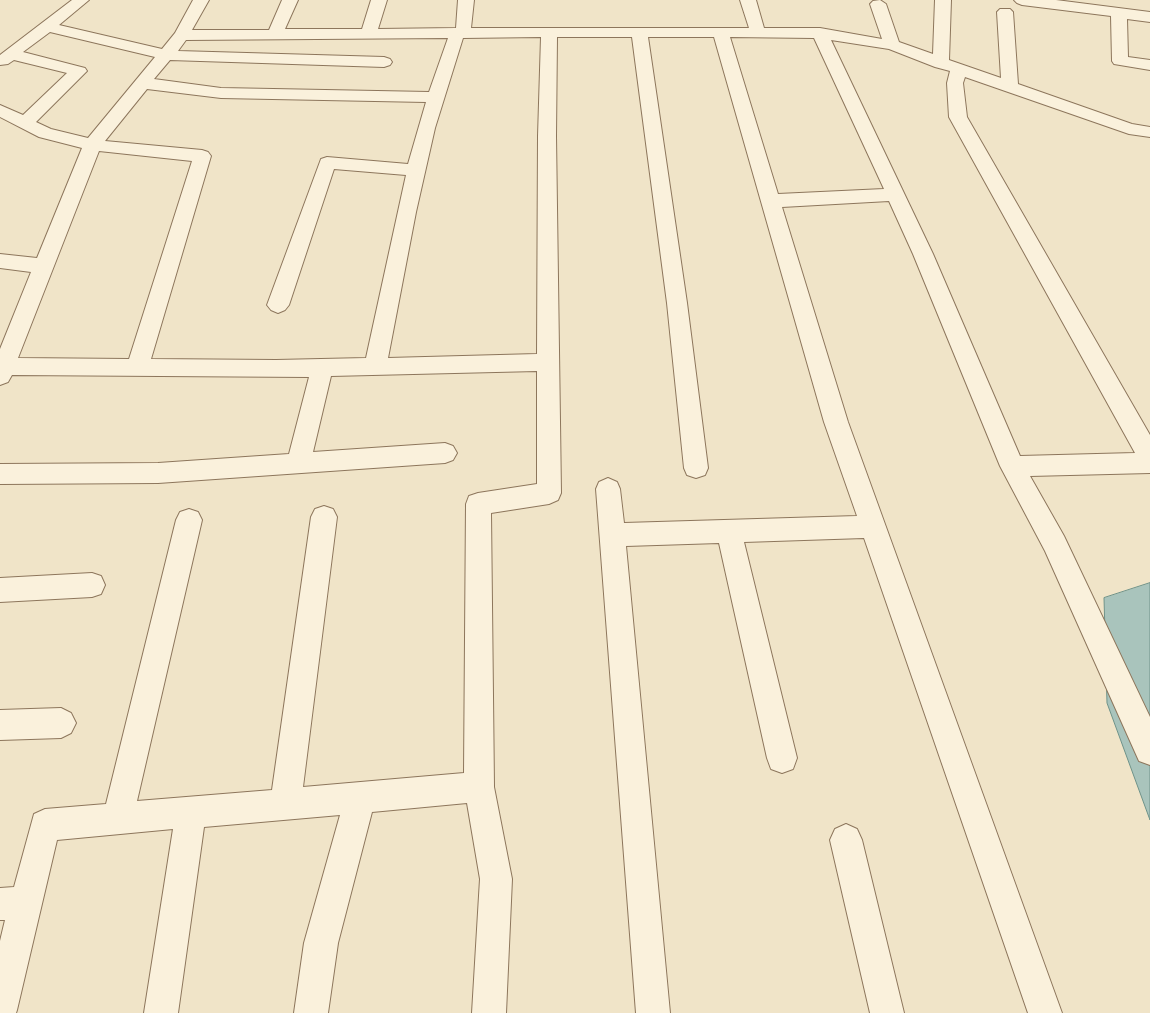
<!DOCTYPE html>
<style>
body{margin:0}
canvas{display:block;background:#f0e4c8}
</style>
<canvas width="1150" height="1013"></canvas>
<script>
const g = document.querySelector('canvas').getContext('2d');
g.lineJoin = 'round';
function fillPath(path, color) { g.fillStyle = color; g.fill(path, 'evenodd'); }
function trace(path, color, width, dash) { g.strokeStyle = color; g.lineWidth = width; g.lineCap = dash ? 'butt' : 'round'; g.setLineDash(dash || []); g.stroke(path); }
const water = new Path2D(`
 M1150 583V820L1107 703 1104 598Z`);
fillPath(water, '#a9c4bc');
trace(water, '#6f938a', 1);
const street = new Path2D(`
 M72 0H89L59 25 162 49 175 33 193 0H209L192 30H269L282 0H298L285 29H362L371 0H387L378 29 456 28 458 0H474L471 28H749L740 0H756L764 28H820L882 39 870 4 873 1 880 0 886 4 899 42 933 54 935 0H951L949 60 1001 78 997 12 1000 9H1010L1013 12 1018 84 1132 124 1150 127V137L1129 134 965 77 963 83 967 117 1150 435V473L1030 476 1064 536 1150 717V765L1139 761 1045 551 1000 466 913 254 889 201 782 207 848 422 1062 1013H1028L864 538 744 542 797 758 793 769 782 773 771 769 767 758 719 543 626 546 670 1013H636L596 489 599 482 608 478 617 482 620 489 624 523 857 516 824 422 714 37H648L687 303 708 468 705 475 696 478 687 475 684 468 667 303 632 37H557L556 136 561 493 558 500 549 504 491 513 494 787 512 879 506 1013H472L480 879 467 803 372 812 338 943 328 1013H294L304 943 340 815 204 827 178 1013H144L173 829 57 840 17 1010 16 1013H0V941L5 920H0V888L14 887 34 814 45 809 106 804 176 520 180 512 189 509 198 512 202 520 137 801 272 790 311 517 315 509 324 506 333 509 337 517 303 787 464 773 466 504 469 496 478 493 537 484V371L331 376 313 452 445 443 453 446 457 453 453 460 445 463 158 483 0 484V464L158 463 289 454 309 377 12 375 8 382 0 385V349L31 272 0 268V254L37 258 82 148 39 137 0 117V105L23 115 67 73 14 60 8 64 0 65V55ZM50 32 155 57 88 138 51 129 36 122 87 71 85 68 23 52ZM541 37 538 136 537 354 388 358 416 212 435 128 463 38ZM730 37 814 38 884 189 778 194ZM448 38 429 92 221 88 154 79 170 60 384 67 390 65 392 62 390 59 384 57 178 51 186 40ZM831 40 889 49 935 67 950 71 947 83 949 117 1135 453 1020 456 933 254ZM147 89 221 98 426 102 408 164 327 157 321 159 267 305 271 310 278 313 285 310 289 305 334 169 406 175 366 358 276 360 151 359 211 156 208 152 202 150 105 141ZM99 151 192 161 129 359 18 358Z
 M1014 0H1056L1150 12V22L1127 19 1128 57 1150 60V70L1114 64 1112 61 1111 16 1022 5 1017 3Z
 M92 573 101 576 105 585 101 594 92 597 0 602V578Z
 M61 708 71 713 76 723 71 733 61 738 0 740V710Z
 M846 824 857 829 862 840 904 1013H870L830 840 835 829Z`);
trace(street, '#8d765c', 2);
fillPath(street, '#faf1dc');
</script>
